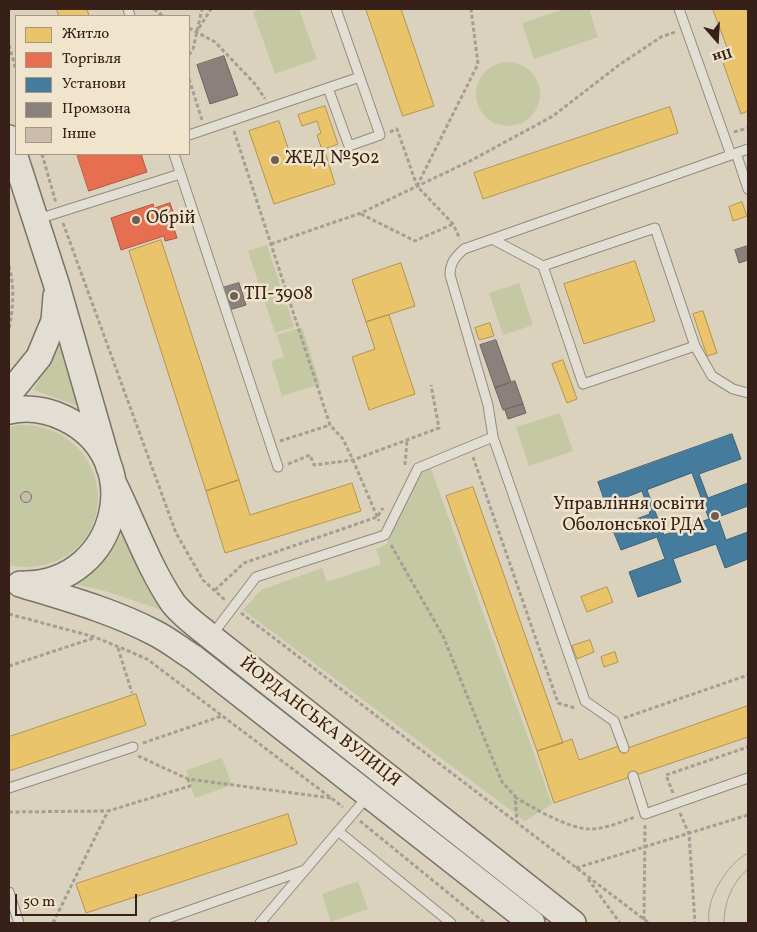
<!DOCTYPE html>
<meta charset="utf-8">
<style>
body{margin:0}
#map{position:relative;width:757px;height:932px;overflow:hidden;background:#dbd2bd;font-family:Vollkorn,serif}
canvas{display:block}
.frame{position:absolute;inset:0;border:10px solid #362018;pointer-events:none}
.legend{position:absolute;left:15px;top:15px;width:175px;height:140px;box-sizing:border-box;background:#f0e5cc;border:1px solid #a69684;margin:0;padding:6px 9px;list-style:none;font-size:15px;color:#362018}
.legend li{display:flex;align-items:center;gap:10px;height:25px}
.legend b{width:25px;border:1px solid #a69684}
.north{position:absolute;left:692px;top:15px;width:50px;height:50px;-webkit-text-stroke:4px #f0e5cc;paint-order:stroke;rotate:161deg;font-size:14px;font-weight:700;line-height:20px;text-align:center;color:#362018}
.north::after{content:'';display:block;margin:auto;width:18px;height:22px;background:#362018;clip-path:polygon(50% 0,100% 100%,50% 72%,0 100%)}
.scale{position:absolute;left:15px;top:894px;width:122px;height:22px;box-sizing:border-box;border:2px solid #362018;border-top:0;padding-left:6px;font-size:15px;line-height:18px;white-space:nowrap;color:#362018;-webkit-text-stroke:4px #f0e5cc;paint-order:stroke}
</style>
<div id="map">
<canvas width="757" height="932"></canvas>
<div class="frame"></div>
<ul class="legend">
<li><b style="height:14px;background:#e9c46a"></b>Житло</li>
<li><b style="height:14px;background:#e76f51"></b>Торгівля</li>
<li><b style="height:14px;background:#457b9d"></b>Установи</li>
<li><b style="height:14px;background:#8a817c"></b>Промзона</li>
<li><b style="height:14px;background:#cbbcae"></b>Інше</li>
</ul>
<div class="north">Пн</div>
<div class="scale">50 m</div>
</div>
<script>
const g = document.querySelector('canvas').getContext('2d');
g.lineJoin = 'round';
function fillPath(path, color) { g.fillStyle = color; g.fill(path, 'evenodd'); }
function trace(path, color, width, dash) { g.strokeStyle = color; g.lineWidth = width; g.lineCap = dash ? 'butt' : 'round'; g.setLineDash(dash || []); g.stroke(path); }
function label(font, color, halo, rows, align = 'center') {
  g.font = font + ' Vollkorn,serif'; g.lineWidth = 5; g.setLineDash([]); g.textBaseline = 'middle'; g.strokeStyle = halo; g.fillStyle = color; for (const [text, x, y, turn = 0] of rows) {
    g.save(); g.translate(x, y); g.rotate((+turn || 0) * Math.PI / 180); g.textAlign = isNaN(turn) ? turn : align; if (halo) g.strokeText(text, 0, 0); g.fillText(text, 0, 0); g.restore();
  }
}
fillPath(new Path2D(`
 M262 9H299L317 59 275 74 253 12Z
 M564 9H589L598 37 534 59 522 23Z
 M476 94a32 32 0 1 1 64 0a32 32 0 1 1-64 0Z
 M267 245 294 327 275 333 248 251Z
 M519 283 533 325 503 335 489 293Z
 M61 325 86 409 34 390 48 361Z
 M302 327 320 384 282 396 271 361 284 357 277 335Z
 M560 413 573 451 529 466 516 427Z
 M17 425C104 421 128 532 54 562 39 567 24 569 9 565V427Z
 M430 466 552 804 525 821 243 610 261 590 322 568 327 582 381 564 376 549 386 545 421 471Z
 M125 527 171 613 105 591 74 584C100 567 111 556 125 527Z
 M222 758 232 785 195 798 186 770Z
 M358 881 368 909 331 922 322 894Z`), '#c4c8a3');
const homes = new Path2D(`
 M57 9H87L89 16H59Z
 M366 9H401L434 106 403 116Z
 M713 9H748V111L741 114 720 54 728 51Z
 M325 106 338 144 322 150 317 135 321 133 317 121 302 126 298 115Z
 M670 107 678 133 483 199 474 173Z
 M279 121 294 166 326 155 335 184 274 204 249 131Z
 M742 202 747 216 733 221 729 207Z
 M161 240 239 480 206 491 129 251Z
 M635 261 655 321 584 344 564 284Z
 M401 263 415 306 366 322 352 280Z
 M703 311 717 353 707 356 693 314Z
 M389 315 415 394 369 410 352 357 375 349 366 322Z
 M490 323 494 336 479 340 475 328Z
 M563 360 577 399 567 403 552 364Z
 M239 480 250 515 352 483 361 511 225 553 206 491Z
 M473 487 563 743 537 751 446 496Z
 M607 587 613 602 587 612 581 597Z
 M590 640 594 652 577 659 572 646Z
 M615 652 618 662 604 667 601 657Z
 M136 694 146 725 9 771V737Z
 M748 706V737L554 803 537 751 572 739 579 760 619 746 621 750Z
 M288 814 297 844 86 913 76 884Z`);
fillPath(homes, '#e9c46a');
trace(homes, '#b39351', 1);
const shops = new Path2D(`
 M77 154H141L147 172 89 191Z
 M170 203 177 224 173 225 177 238 165 241 164 236 121 250 111 218 153 204 154 208Z`);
fillPath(shops, '#e76f51');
trace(shops, '#b25740', 1);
const public = new Path2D(`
 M732 434 741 459 699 474 708 498 748 483V506L718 517 726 540 748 532V559L725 568 716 544 673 559 681 582 638 597 629 572 665 559 657 537 621 550 612 528 650 514 642 491 606 505 598 482ZM692 473 709 519 664 535 647 490Z`);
fillPath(public, '#457b9d');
trace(public, '#406075', 1);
const industry = new Path2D(`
 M224 56 238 95 210 104 197 65Z
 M748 246V260L739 263 735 250Z
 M239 283 246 305 229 310 222 288Z
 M496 340 511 382 495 388 480 345Z
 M515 381 523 404 503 410 495 388Z
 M523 404 526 413 508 419 505 410Z`);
fillPath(industry, '#8a817c');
trace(industry, '#71645e', 1);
const building = new Path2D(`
 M20.5 497a5.5 5.5 0 1 1 11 0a5.5 5.5 0 1 1-11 0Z`);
fillPath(building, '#cbbcae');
trace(building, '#7b7368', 1);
const lane = new Path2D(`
 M128 9 130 16
 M679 9 731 155
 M328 88 349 146 380 135 336 9
 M189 135 360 77
 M736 153 748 189
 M174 154 278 467
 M38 219 180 174
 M655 228 695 346 583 384 543 266Z
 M492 239 543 266
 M695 346 712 376 733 389 748 393
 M212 635 256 577 385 535 418 468 493 437
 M624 748 614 721 585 701 493 437 488 405 450 275C450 263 455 257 464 249L748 149
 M633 776 645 814 748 778
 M9 788 133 747
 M338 831 451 923
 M9 892 19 923
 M154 923 305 870
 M260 923 368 796`);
const secondary = new Path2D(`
 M9 138 56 283 109 467
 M9 394 39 357 54 321 56 296
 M9 411C27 407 47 410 64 418 149 458 118 582 26 584
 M113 482C132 520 149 568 173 603 183 616 199 627 211 637L573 923
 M20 584C66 598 113 611 155 633 169 640 181 650 194 658L532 923`);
trace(lane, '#928a7e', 11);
trace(secondary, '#7b7368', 28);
trace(new Path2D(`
 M154 9 163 16
 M189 28 215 42 256 85 265 99
 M199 28 211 9
 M9 45 16 70
 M189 55 193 49 202 9
 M189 79 202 120
 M234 131 330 425 343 439 353 460 379 521
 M390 132 397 129 417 186 453 224 460 239
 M734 132 748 128
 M42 154 56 203
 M417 186 478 64 471 9
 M361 214 415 241 453 224
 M63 223 176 533 203 580 225 600
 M271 244 361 213 472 160 553 116 619 65 661 37 675 32
 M9 266C15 287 13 309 9 330
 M280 441 330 425
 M473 457 558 703 575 708
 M288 464 310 455 314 465 353 460 439 428 431 385
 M405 465 407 440
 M391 545 443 636 502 782 515 796 517 823
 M215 590 244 563 377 517 383 508
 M241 613 649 923
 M9 614 95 637 147 659 343 807
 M118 648 132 693
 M9 666 94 638
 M624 718 748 675
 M143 743 222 716
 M138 756 188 779 331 798
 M673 793 666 775 748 747
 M515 797C533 808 569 829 590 829 605 829 621 822 635 817
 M9 812 108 811
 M680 813 689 834 695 923
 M360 821 485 923
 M576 868 748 815
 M588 879 620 923
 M644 920 645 824
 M53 923 108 811 190 786 188 779`), '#a59e96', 3, [4, 2.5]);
trace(lane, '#e3ded4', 9);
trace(secondary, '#e3ded4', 25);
trace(new Path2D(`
 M709 923C705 899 727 864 748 853
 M724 923C724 903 732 882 748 869`), '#a59e96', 1);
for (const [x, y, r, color] of [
 [275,160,5,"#705e52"],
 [136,220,5,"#705e52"],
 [234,296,5,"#705e52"],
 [715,516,5,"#705e52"]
]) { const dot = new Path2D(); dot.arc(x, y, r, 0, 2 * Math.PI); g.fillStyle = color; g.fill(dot); trace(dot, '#f0e5cc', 2); }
label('18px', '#362018', '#f0e5cc', [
 ["ЖЕД №502",285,160],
 ["Обрій",146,220],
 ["ТП-3908",244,296],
 ["Управління освіти",705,506,"right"],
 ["Оболонської РДА",705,527,"right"]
], 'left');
label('18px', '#362018', '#f0e5cc', [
 ["ЙОРДАНСЬКА ВУЛИЦЯ",319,723,38]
]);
</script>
